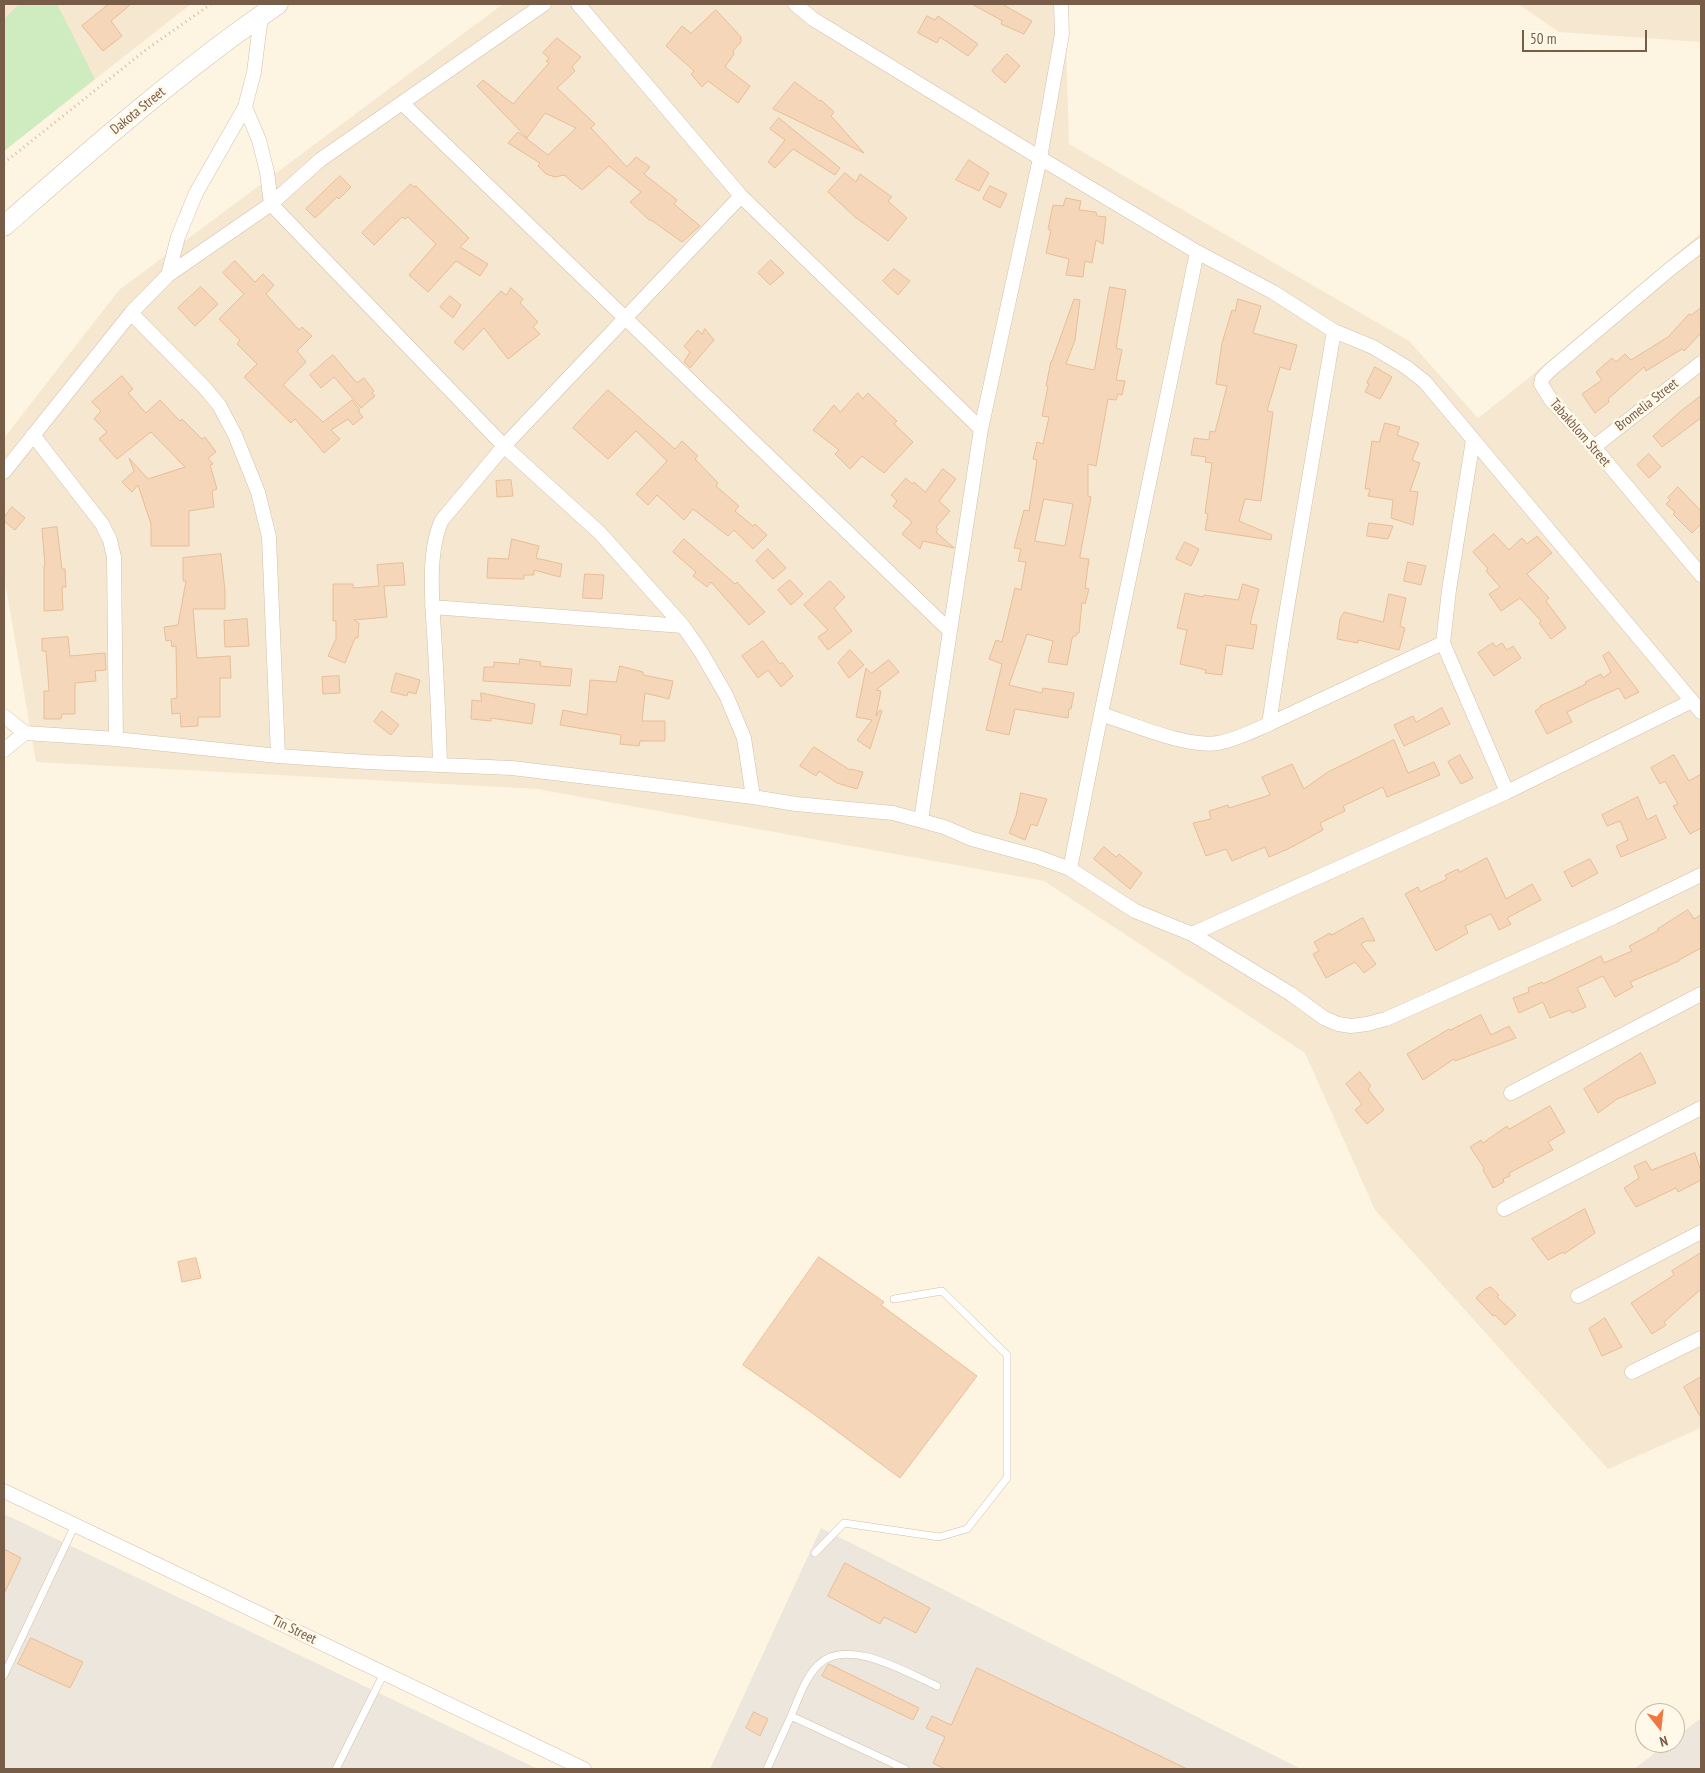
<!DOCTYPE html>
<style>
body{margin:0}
#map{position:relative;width:1705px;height:1773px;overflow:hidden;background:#fdf5e2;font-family:"PT Sans Narrow",sans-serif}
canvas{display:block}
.frame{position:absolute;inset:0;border:5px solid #775c47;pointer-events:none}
.north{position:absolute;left:1635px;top:1703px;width:50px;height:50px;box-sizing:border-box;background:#fff9ea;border:1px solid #c9baa9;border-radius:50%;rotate:164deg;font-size:14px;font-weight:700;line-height:20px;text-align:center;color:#775c47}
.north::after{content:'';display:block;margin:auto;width:18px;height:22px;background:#ef7740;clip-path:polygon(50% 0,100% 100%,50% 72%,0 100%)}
.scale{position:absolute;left:1522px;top:30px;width:125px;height:22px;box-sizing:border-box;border:2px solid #775c47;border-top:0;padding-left:6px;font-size:15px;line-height:18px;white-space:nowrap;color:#775c47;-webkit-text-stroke:4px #fff9ea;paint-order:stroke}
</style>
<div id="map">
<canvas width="1705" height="1773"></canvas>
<div class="frame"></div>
<div class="north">N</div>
<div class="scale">50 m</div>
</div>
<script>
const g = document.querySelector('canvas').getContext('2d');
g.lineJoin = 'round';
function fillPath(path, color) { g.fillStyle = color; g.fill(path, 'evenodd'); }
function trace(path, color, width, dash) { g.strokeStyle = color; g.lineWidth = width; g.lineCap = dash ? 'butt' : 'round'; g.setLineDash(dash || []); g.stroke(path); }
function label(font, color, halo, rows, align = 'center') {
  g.font = font + ' "PT Sans Narrow",sans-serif'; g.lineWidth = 5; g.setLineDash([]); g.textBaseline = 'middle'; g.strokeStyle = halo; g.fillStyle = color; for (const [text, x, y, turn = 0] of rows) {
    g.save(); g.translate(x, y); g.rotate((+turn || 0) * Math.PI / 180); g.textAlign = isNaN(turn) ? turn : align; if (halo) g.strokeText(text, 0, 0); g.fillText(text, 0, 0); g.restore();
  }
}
fillPath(new Path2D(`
 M4 4H191L4 151Z
 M503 4H1065L1069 144 1409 341 1478 418 1525 381 1701 233V1428L1608 1469 1375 1210 1305 1053 1044 881 537 789 36 762 4 576V438L119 290Z
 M1518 4H1701V42L1559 32Z`), '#f6e8d0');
fillPath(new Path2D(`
 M4 1514 538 1769H4Z
 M821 1528 1301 1769H710Z
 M1701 1718V1769H1634L1668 1743H1675V1738Z`), '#ece6dd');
fillPath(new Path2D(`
 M19 4H57L95 79 4 151V19Z`), '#ceecc0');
const building = new Path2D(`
 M109 4H131L111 21 122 36 103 51 82 26Z
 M972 4H1002L1032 21 1024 34 1001 24 1002 21Z
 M716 10 741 37V42L733 51 734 54 725 67 750 86 738 103 708 81 702 87 691 74 694 71 666 46 682 26 691 33Z
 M927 16 935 20 938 16 978 44 968 56 940 37 937 43 918 33Z
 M557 38 581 57 572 67 575 71 557 88 595 124 591 128 627 167 636 157 650 167 644 174 677 200 674 204 700 226 682 242 651 220H649L630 202 641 192 609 166 582 190 564 175 555 177 546 174 538 166 540 163 508 143 518 132 548 155 576 128 545 113 527 138 477 86 483 80 513 104 549 63 546 61 549 58 543 53Z
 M1007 54 1020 66 1005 83 992 71Z
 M795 82 820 101 821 100 834 112 831 116 864 153 773 109Z
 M779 118 840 168 835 175 793 149 775 168 768 162 785 140 770 129Z
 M969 160 989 173 979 191 956 180Z
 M845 173 856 182 860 174 892 197 888 201 907 218 888 241 855 217 828 192Z
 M340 176 351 187 339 199 337 197 315 218 306 209Z
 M411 184 414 187 416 186 469 238 460 247 488 264 480 276 456 261 428 292 409 275 436 244 408 217 405 219 402 217 374 245 362 233Z
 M990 186 1007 194 1000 208 983 199Z
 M1066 198 1081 201 1079 210 1096 212 1097 216 1106 217 1103 244 1096 240 1092 263 1085 261 1083 277 1066 275 1069 259 1046 253 1051 230 1048 229 1053 205 1063 206Z
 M771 260 784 273 770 285 758 273Z
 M235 261 255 282 263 274 274 285 266 294 299 330 302 327 312 336 297 351 306 362 283 385 323 422 352 400 360 410 358 411 363 417 353 425 348 419 331 430 340 439 324 453 295 419 291 423 245 378V376L257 364 237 344 240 340 219 319 244 294 223 273Z
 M894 269 910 281 898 295 883 281Z
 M201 287 218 304 195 326 178 308Z
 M1110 287 1126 290 1116 348 1122 350 1116 380 1125 381 1122 395 1118 394 1116 400 1108 399 1096 466 1088 464V496L1091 497 1080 556V558L1089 559 1085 588 1089 589 1085 604 1082 602 1079 633H1077L1076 636H1073L1072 639 1067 665 1048 662 1053 641 1027 634 1009 685 1042 693 1043 688 1074 693 1071 709H1069L1068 718 1015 709 1009 735 986 730 1002 664 989 659 996 640 1002 642 1015 588 1021 590 1026 562 1018 561 1021 549 1014 548 1024 510 1029 511 1037 460 1033 459 1037 442 1043 444 1049 417 1042 416 1048 386H1046L1051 361H1052L1074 299 1080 300 1075 340 1066 364 1094 370ZM1044 499 1073 504 1065 546 1035 541Z
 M511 288 523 299 520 303 538 322 533 327 540 334 508 359 484 328 463 350 454 342 501 291 506 295Z
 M450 296 461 305 453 318 440 307Z
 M1238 299 1261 306 1253 333 1297 345 1290 370 1280 367 1267 411 1273 412 1261 501 1245 499 1239 521 1272 535 1271 540 1205 530 1208 514 1205 513 1212 463 1205 462 1206 457 1191 455 1194 438 1209 440 1210 431 1215 432 1227 386 1216 384 1222 343 1232 310 1235 311Z
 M1701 308V333L1684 351 1682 349 1646 371 1644 367 1608 399 1609 402 1595 413 1582 394 1602 380 1596 372 1612 358 1616 362 1625 354 1631 360 1668 337 1689 314 1691 315Z
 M705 329 714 340 690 368 684 362 690 352 684 346 698 330 702 334Z
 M333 355 357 383 364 378 374 391 372 393 375 396 361 408 334 377 321 388 310 375Z
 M1375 367 1392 377 1380 399 1365 392 1369 384 1367 383Z
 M122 376 133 389 128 393 146 413 160 400 180 421 182 419 202 439 205 437 216 452 208 458 213 464 210 465 217 489 212 491 214 507 189 511V546H151V524L138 485 132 492 122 482 134 471 129 458 148 479 185 467 151 432 117 459 99 439 107 432 94 419 101 411 92 402Z
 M608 390 675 449 682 441 698 456 695 459 718 483 716 486 739 506 735 511 753 526 755 524 767 535 753 549 734 530 728 536 693 509 684 520 657 495 648 505 636 494 667 461 636 431 608 459 573 428Z
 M858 393 863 399 868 393 897 421 894 424 913 442 884 473 862 456 850 469 835 454 839 450 813 430 834 405 840 412Z
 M1701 396V418L1662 447 1653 436 1681 411Z
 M1385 423 1400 427 1397 435 1419 443 1412 460 1420 463 1410 491 1418 492 1413 525 1391 518 1393 500 1368 496 1370 489H1365L1372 441 1379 442Z
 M1649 454 1661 467 1649 478 1637 465Z
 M943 469 956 479 939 501 950 511 936 527 938 529 936 532 954 548 923 541 920 549 902 534 912 522 893 506 897 501 891 495 906 478 912 484 914 482 925 492Z
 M511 480 513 496 497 497 496 481Z
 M1678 487 1701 511V524L1692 533 1673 514 1675 512 1666 504 1670 500 1668 498Z
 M12 507 25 518 15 530 4 521V518Z
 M1369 523 1393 526 1388 539 1367 536Z
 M57 527 62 569H65L66 587H62L63 610 44 611V566H45L42 529Z
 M1494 534 1509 550 1522 538 1527 544 1537 536 1552 553 1527 574 1549 598 1546 601 1566 628 1551 639 1539 623 1541 621 1520 598 1501 611 1489 594 1500 587 1486 571 1488 569 1473 552Z
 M512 539 539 546 536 558 562 564 560 577 534 570V575H524V579L487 578 488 558 508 559Z
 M684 539 735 584 737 582 765 612 749 625 711 582 707 587 693 576 696 572 673 552Z
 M1185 542 1199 549 1191 566 1176 559Z
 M768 549 786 568 773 579 756 561Z
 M221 554 225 591V609H193L197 658 230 656 231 678H220V717H198V726L181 727 180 713 172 714 171 699 177 698 176 646 172 647 171 640 166 641 164 627 178 625 186 581H183V558Z
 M1408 562 1426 566 1421 585 1404 581Z
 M403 563 405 585 384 586 387 617 354 620 359 623 358 638H355L345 663 328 656 336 639V621H333V584H353V588L379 586 377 565Z
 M585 574 604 575 602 599 583 598Z
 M790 580 803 594 791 605 778 590Z
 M830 581 845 597 834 608 852 631 828 650 818 637 828 630 804 605Z
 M1243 584 1259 589 1250 624 1257 625 1253 649 1226 645 1222 675 1205 673 1206 670 1180 664 1187 630 1177 628 1185 593 1203 597 1204 595 1238 600Z
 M1389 594 1406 598 1400 626 1405 628 1399 650 1358 640V643L1337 639 1340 619 1344 612 1383 622Z
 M247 619 249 646 225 647 224 621Z
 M68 637 70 656 105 653 106 670 95 671 96 681 75 683V714H62L61 719H44V691H49L46 651H42V639Z
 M763 641 780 664 782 662 793 676 781 687 768 670 758 678 742 656Z
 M1493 643 1496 647 1502 643 1507 650 1513 646 1521 658 1494 676 1478 653Z
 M850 650 864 665 849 678 838 663Z
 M1609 652 1639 692 1625 699 1619 688 1592 700 1567 712 1572 722 1547 734 1535 711 1541 707 1540 706 1586 684 1585 682 1601 674 1603 678 1611 672 1603 656Z
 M520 659 541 662 540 666 572 669 570 686 483 681 484 667H494V662L519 664Z
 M889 660 899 672 876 690 881 691 876 716 880 710 882 711 870 749 857 740 872 720 856 717 866 668 871 673Z
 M620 666 643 672V675L673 681 669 699 645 693 642 721H665V741H640L639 746 620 744 621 735 560 725 563 710 587 715 590 680 616 682Z
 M396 673 420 680 416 694 408 692 407 696 391 692Z
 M339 676 340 693 323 694 322 677Z
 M481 693 535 704 532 724 491 718V721L471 719 472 700 481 701Z
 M1442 708 1450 724 1404 746 1394 725 1413 716 1416 722Z
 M382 711 399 725 391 735 374 722Z
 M1394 740 1408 773 1434 762 1440 775 1387 797 1383 787 1343 806 1345 811 1320 823 1323 830 1288 849 1269 857 1265 847 1232 861 1226 849 1206 856 1193 823 1211 819 1209 811 1228 805 1229 808 1270 795 1262 777 1292 764 1304 789 1328 772Z
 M814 747 850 770 851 769 863 772 857 789 837 783 819 771 816 776 800 766Z
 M1460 755 1473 778 1461 784 1448 762Z
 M1674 755 1689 781 1701 774V828L1690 834 1673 806 1678 804 1665 781 1660 784 1651 768Z
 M1021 793 1047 799 1037 826 1031 824 1025 840 1009 833 1016 816Z
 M1638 797 1647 820 1656 815 1666 838 1621 857 1616 846 1628 840 1620 821 1607 826 1602 815Z
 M1104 847 1116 857 1119 854 1142 873 1130 889 1094 859Z
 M1487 858 1506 899 1532 884 1541 900 1507 918 1511 924 1499 930 1491 914 1465 926 1468 933 1436 951 1405 894 1418 887 1420 892 1447 879 1445 875 1458 869 1459 872Z
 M1590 859 1598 873 1572 887 1564 872Z
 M1688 910 1694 919 1701 915V948L1679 960V961L1630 982 1633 987 1615 997 1603 976 1577 988 1586 1007 1572 1013 1570 1010 1550 1018 1543 1002 1519 1013 1513 998 1529 992 1528 988 1542 982 1543 984 1601 956 1604 963 1632 951 1629 946 1659 930 1658 929Z
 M1363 918 1375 941H1366L1361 944 1376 964 1364 973 1355 962 1326 978 1313 954 1319 951 1314 942 1330 933 1331 935Z
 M1481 1015 1491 1035 1509 1026 1516 1038 1455 1061 1454 1059 1423 1080 1407 1054 1449 1029 1450 1030Z
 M1641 1053 1656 1083 1617 1099 1598 1113 1584 1089Z
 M1360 1072 1371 1086 1368 1089 1384 1110 1367 1124 1355 1110 1362 1104 1346 1084Z
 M1550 1106 1565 1132 1548 1142 1553 1150 1509 1173 1510 1176 1503 1179 1504 1182 1493 1188 1483 1170 1484 1168 1470 1147 1481 1140 1483 1143 1507 1126 1509 1129Z
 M1695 1153 1701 1171V1180L1678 1192 1676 1188 1636 1207 1624 1188 1639 1178 1634 1166 1646 1161 1651 1170Z
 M1585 1209 1595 1233 1564 1254 1563 1252 1548 1260 1532 1239Z
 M1701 1253V1289L1664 1322 1666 1325 1652 1334 1631 1303 1674 1275 1672 1271Z
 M819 1257 884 1302 881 1305 977 1376 900 1478 811 1412 743 1365Z
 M196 1258 201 1278 182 1282 178 1262Z
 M1491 1287 1499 1295 1497 1297 1516 1315 1505 1325 1495 1315 1493 1316 1476 1298 1484 1290Z
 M1605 1318 1622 1347 1602 1356 1589 1329Z
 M1701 1377V1418L1684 1387Z
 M4 1549 21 1558 4 1594Z
 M845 1563 930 1608 916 1633 884 1617 880 1624 828 1596Z
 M31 1638 83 1662 70 1688 18 1664Z
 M829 1664 919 1708 913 1720 822 1676Z
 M977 1668 1125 1739 1187 1769H945L933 1763 945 1737 926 1728 932 1716 951 1725Z
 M754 1712 768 1719 760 1736 746 1728Z`);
fillPath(building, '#f5d6b8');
trace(building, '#e8be98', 1);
const lane = new Path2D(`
 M815 1553 844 1523 939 1537 967 1529 1007 1478V1355L942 1291 894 1299
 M4 1675 75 1525
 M791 1716C798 1700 805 1678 818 1665 847 1636 907 1673 937 1686
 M336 1769 384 1673
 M767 1769 791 1716 905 1769`);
const street = new Path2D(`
 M578 4 741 196 981 429
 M795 4 813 19 1040 158 1197 252 1273 292 1334 331 1373 347 1406 367 1425 382 1701 712
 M402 103 950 631
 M245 107 259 140 267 172 271 204 504 446 600 533 683 626 701 652 726 695 744 738 753 797
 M1701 245 1670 269 1548 372 1542 379 1541 384 1551 400 1594 447 1701 575
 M168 275 178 237 196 193 245 107 254 72 261 16
 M131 313 204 387 219 405 235 435 258 492 269 537 278 756
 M33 435 102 524 110 540 114 557 116 739
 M1473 440 1449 590 1443 643 1507 792
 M1594 447 1701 363
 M4 472 131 313 168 275 271 204 320 160 544 4
 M432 607 683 626
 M1101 714C1132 724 1187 748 1218 743 1236 740 1253 731 1269 724L1443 643
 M4 716 25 733 116 739 278 756 367 762 512 768 753 797 796 804 893 813 944 827 972 839 1038 857 1070 869 1135 911 1192 934 1291 994 1324 1018 1338 1024 1351 1026 1367 1024 1386 1019 1614 917 1701 875
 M1269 724 1284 626 1334 331
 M4 750 25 733
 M440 765C439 726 437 687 435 649 433 611 426 553 442 520L504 446 741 196
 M921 820 981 429 1040 158 1062 34 1061 4
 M1070 869 1101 714 1197 252
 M1192 934 1507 792 1692 701
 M1511 1093 1701 994
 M1504 1209 1701 1108
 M1578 1296 1701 1232
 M1632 1372 1701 1338
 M4 1491 584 1769`);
const secondary = new Path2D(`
 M4 226C92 149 181 70 278 4`);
trace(lane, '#d1c0ab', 8);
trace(street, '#d1c0ab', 15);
trace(secondary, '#d5c0a8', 21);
trace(new Path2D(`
 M4 163 147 49 211 4`), '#d9b99b', 3, [1, 4]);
trace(lane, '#fff', 7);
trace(street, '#fff', 14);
trace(secondary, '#fff', 20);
label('14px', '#775c47', '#fff9ea', [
 ["Dakota Street",138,111,-39],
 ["Bromelia Street",1647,405,-38],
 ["Tabakblom Street",1580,433,49],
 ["Tin Street",294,1630,26]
]);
</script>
